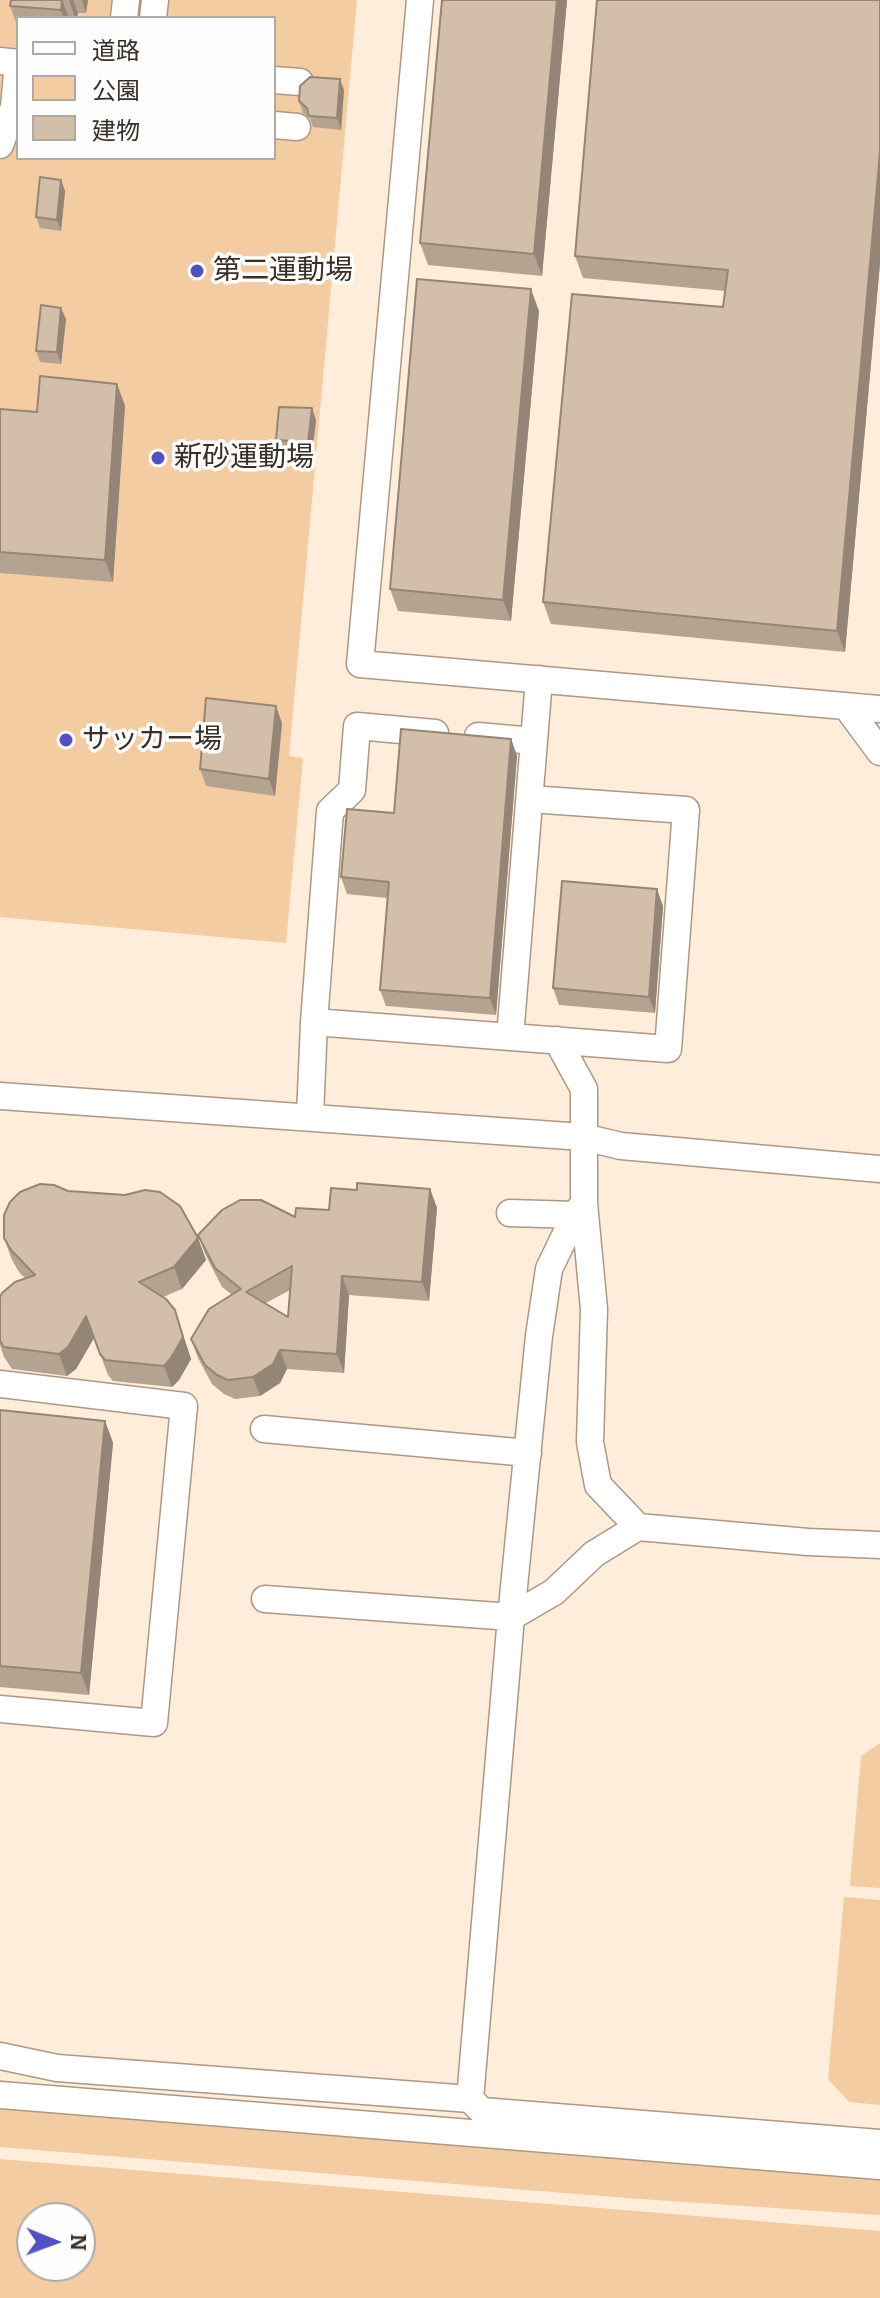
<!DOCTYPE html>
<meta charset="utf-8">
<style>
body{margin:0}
#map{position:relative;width:880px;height:2298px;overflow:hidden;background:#feeddb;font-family:Bitter,"Noto Sans JP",serif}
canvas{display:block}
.legend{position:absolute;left:16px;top:16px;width:260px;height:144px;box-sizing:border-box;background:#fdfdfd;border:2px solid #aeaba7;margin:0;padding:10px 14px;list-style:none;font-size:24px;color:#383027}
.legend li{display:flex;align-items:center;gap:16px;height:40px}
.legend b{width:40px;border:2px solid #aeaba7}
.north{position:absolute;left:16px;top:2202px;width:80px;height:80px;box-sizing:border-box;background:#fdfdfd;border:2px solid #aeaba7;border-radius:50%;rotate:91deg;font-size:22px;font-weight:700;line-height:32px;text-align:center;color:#383027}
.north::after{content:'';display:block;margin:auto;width:28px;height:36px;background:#5150c7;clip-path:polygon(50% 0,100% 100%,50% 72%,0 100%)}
</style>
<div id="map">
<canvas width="880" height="2298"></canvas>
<ul class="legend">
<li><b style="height:10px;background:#fff"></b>道路</li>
<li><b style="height:22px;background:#f4cca2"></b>公園</li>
<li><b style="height:22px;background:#d3bea9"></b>建物</li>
</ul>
<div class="north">N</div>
</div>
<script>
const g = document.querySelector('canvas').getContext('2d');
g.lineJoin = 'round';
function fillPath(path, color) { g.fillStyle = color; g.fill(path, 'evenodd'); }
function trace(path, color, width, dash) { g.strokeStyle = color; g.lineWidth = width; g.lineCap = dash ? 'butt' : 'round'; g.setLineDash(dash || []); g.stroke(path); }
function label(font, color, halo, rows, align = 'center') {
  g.font = font + ' Bitter,"Noto Sans JP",serif'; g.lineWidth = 7; g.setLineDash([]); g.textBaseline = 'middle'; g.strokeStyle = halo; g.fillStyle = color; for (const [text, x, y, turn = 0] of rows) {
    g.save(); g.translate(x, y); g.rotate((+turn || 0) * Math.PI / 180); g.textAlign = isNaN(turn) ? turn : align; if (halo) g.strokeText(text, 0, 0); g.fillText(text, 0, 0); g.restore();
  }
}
fillPath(new Path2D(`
 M0 0H357L289 756 303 758 286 943 0 917ZM18 18H274V158H18Z
 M880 1743V1888L850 1886 861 1756Z
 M844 1897 880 1900V2105L849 2102 828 2079Z
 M0 2107 880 2179V2215L626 2198 0 2147Z
 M0 2159 880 2231V2298H0ZM80 2218V2266H32V2218Z`), '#f4cca2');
const minor = new Path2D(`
 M420 0 360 664 880 709
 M124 18 126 0
 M153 18 155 0
 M0 61 18 63 14 107 0 145
 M274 80 300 82
 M274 125 297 127
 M846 706 880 752
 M478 736 534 741
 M314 1022 330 811 352 790 357 726 435 733
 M510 1037 539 679
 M0 1096 583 1137 621 1146 880 1169
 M310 1116 314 1022 668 1049 686 810 530 799
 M584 1203 594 1309 590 1442 598 1485 638 1527
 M510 1213 575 1215
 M0 1384 184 1406 154 1723 0 1709
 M264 1429 528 1453
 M265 1599 511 1617 554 1592 594 1554 638 1527 808 1542 880 1545
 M0 2056 57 2068 470 2099 482 2111 880 2143
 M0 2095 880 2166
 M470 2099 511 1617 539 1336 549 1269 575 1215 584 1203V1089L557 1040`);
trace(minor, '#ac9884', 29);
trace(minor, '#fff', 26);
fillPath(new Path2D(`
 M11 0H88L86 13H78L77 18H18V28L10 6Z
 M442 0H567L542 276 428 265 420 243Z
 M880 0V263L845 652 551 624 543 602 723 307 725 291 583 278 575 256Z
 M344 90 341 130 313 127 310 118 303 113 299 101Z
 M61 180 65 191 61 231 40 228 36 217Z
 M539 311 511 621 398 611 390 589Z
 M66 319 61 364 40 362 36 351Z
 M117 384 125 406 113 582 0 573V409L37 412Z
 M312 408 316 420 312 454 280 451 276 440Z
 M282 723 275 796 206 786 200 769Z
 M511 739 517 756 496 1015 386 1006 380 990 387 898 347 894 341 877 394 813Z
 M663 906 655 1013 559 1005 553 988Z
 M430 1189 437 1208 429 1301 349 1295 344 1373 287 1369 280 1383 260 1396 235 1399 224 1394 212 1384 198 1358 191 1339 231 1294 222 1287 205 1254 198 1235 329 1210 357 1190ZM290 1290 288 1317 266 1303Z
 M68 1191 198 1238 206 1260 182 1289 163 1297 175 1310 191 1359 179 1380 172 1387 113 1381 108 1375 94 1338 76 1369 67 1376 12 1369 4 1357 0 1345V1297L25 1278 19 1272 12 1260 4 1238Z
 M0 1410 105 1421 113 1443 89 1695 0 1687Z`), '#b5a391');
fillPath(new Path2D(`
 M62 0 69 18H64L61 10Z
 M69 0H73L78 13 77 18H75Z
 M82 0H88L86 13Z
 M557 0H567L542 276 534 254Z
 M340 79 344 90 341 130 337 118Z
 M880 152V263L845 652 837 631Z
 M61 180 65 191 61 231 57 220Z
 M531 289 539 311 511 621 503 600Z
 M61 308 66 319 61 364 57 352Z
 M117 384 125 406 113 582 105 560Z
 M312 408 316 420 312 454 308 442Z
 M276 706 282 723 275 796 269 779Z
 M511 739 517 756 496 1015 490 998Z
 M657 889 663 906 655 1013 649 997Z
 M430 1189 437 1208 429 1301 422 1282Z
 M198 1238 206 1260 182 1289 174 1267Z
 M342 1276 349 1295 344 1373 337 1354Z
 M175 1310 191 1359 179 1380 172 1387 164 1366Z
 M86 1316 94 1338 76 1369 67 1376 59 1354Z
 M280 1350 287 1369 280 1383 260 1396 253 1377Z
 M105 1421 113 1443 89 1695 81 1673Z`), '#948576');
const building = new Path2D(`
 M11 0H62L61 10 10 6Z
 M442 0H557L534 254 420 243Z
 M597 0H880V152L837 631 543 602 572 294 723 307 728 270 575 256Z
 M310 77 340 79 337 118 309 116 307 108 299 101 300 86Z
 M40 177 61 180 57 220 36 217Z
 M417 279 531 289 503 600 390 589Z
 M41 305 61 308 57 352 36 351Z
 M40 376 117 384 105 560 0 552V409L37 412Z
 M279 407 312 408 308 442 276 440Z
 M206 698 276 706 269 779 200 769Z
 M401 729 511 739 490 998 380 990 389 882 341 877 347 809 394 813Z
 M562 881 657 889 649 997 553 988Z
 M357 1183 430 1189 422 1282 342 1276 337 1354 280 1350 273 1364 253 1377 228 1380 217 1375 205 1365 191 1339 209 1309 241 1289 215 1268 198 1235 222 1210 240 1200H261L295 1217 296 1208 329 1210 331 1188 357 1190ZM292 1266 288 1317 246 1292Z
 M40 1184 54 1185 68 1191 125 1195 145 1190 160 1192 180 1206 198 1238 174 1267 139 1282 166 1299 175 1310 183 1337 171 1358 164 1366 105 1360 100 1354 86 1316 68 1347 59 1354 4 1347 0 1341V1297L2 1293 15 1282 35 1275 11 1250 4 1238V1215L10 1202 20 1192Z
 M0 1410 105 1421 81 1673 0 1666Z`);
fillPath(building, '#d3bea9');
trace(building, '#948576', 2);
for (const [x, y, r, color] of [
 [197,271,8,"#5150c7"],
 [158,458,8,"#5150c7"],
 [66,740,8,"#5150c7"]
]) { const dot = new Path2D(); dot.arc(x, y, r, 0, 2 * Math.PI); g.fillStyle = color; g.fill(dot); trace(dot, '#fdfdfd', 3); }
label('28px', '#383027', '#fdfdfd', [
 ["第二運動場",213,271],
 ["新砂運動場",174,458],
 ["サッカー場",82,740]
], 'left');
</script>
